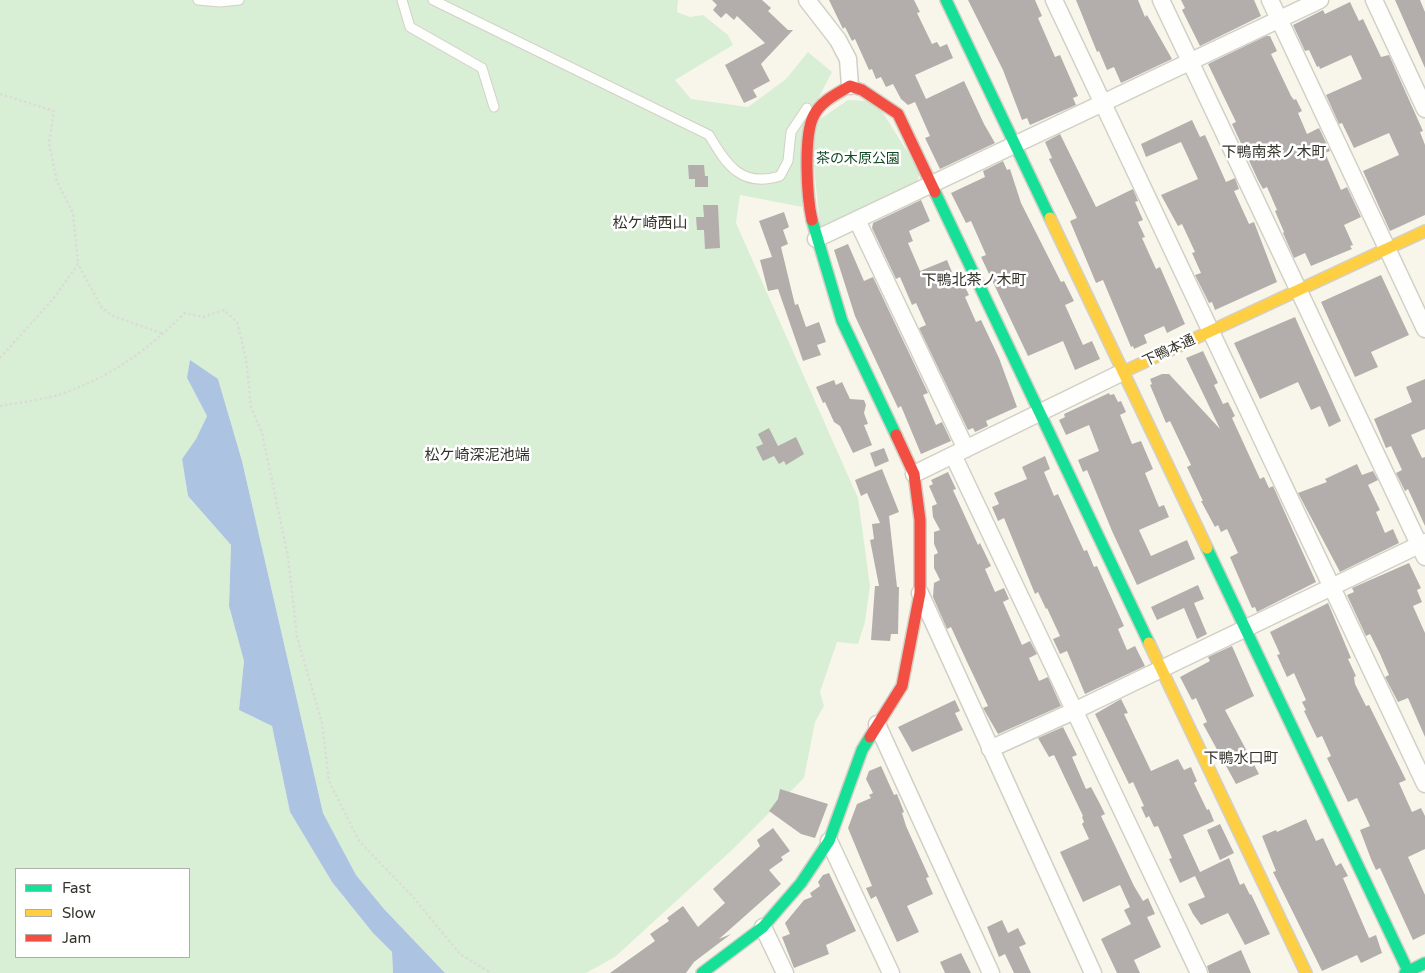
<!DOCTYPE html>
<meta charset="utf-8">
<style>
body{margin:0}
#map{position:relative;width:1425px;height:973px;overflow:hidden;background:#f8f6ea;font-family:"Varela Round",sans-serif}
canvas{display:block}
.legend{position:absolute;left:15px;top:868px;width:175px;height:90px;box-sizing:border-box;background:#fff;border:1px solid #aeaeaa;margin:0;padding:6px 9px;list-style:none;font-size:15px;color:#35342b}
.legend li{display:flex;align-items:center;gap:10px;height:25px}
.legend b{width:25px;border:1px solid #aeaeaa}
</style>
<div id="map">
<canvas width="1425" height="973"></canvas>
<ul class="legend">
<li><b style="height:6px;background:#16e098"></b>Fast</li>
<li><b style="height:6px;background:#ffcf43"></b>Slow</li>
<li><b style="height:6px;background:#f24e42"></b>Jam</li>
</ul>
</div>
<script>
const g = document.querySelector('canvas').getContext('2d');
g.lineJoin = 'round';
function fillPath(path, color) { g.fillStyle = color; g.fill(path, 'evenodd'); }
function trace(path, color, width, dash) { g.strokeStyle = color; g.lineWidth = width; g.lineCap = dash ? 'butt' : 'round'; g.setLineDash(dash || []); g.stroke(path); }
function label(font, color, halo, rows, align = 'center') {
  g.font = font + ' "Varela Round","Noto Sans JP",sans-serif'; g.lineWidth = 5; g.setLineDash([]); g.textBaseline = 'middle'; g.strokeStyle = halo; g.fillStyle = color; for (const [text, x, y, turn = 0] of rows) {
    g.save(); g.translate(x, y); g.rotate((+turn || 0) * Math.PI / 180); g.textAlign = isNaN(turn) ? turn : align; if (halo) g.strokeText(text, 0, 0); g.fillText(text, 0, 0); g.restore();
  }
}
fillPath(new Path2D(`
 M0 0H678L677 12 690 17 703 15 728 35 733 45 675 80 691 99 748 107 786 79 808 52 832 72 807 120 802 207 740 195 736 223 858 498 870 586 865 622 858 644 837 642 820 692 824 706 815 722 804 778 732 850 615 957 586 973H445L384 909 356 875 323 813 242 461 218 379 187 378 207 416 196 439 182 459 188 496 231 545 229 606 244 661 239 710 272 726 290 812 332 882 373 933 392 952 393 973H0ZM16 869H189V957H16Z
 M848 100 868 101 880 108 920 172 916 186 828 230 820 225 810 126Z`), '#d8efd6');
fillPath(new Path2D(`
 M190 360 218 379 242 461 323 813 356 875 384 909 445 973H393L392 952 373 933 332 882 290 812 272 726 239 710 244 661 229 606 231 545 188 496 182 459 196 439 207 416 187 378Z`), '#acc4e2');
fillPath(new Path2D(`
 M712 0H762L771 8 768 11 788 30H793L761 64 770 81 753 90 757 97 744 103 725 65 765 43 737 16 734 20 726 13 721 18 713 10 717 5Z
 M829 0H914L920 12 917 13 932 44 937 42 940 47 947 44 953 58 915 75 926 99 964 81 984 124 995 143 940 169 925 138 930 136 915 102 908 105 901 99 893 84 886 87 881 77 876 79 872 69 869 70 855 39 852 41 845 27 843 29Z
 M968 0H1035L1042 16 1038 18 1055 57 1060 55 1078 96 1073 98 1076 105 1030 125 1027 118 1022 120 1003 70Z
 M1076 0H1138L1145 17 1147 15 1172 59 1121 83 1114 67 1107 70 1099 51 1097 52Z
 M1181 0H1254L1261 16 1200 46 1182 10 1185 8Z
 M1395 0H1420L1425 12V68Z
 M1350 2 1359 21 1363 19 1381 57 1389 55 1423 131 1420 132 1425 145V215L1390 231 1363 171 1399 155 1389 133 1354 148 1342 123 1339 124 1326 95 1362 79 1351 55 1320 69 1319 66 1317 67 1309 50 1305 51 1293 25 1323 10 1325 14Z
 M1266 36H1270L1277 51 1271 54 1291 96 1294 100 1296 99 1302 111 1298 113 1307 134 1319 128 1330 151 1325 153 1341 190 1347 187 1361 217 1344 225 1353 245 1350 246 1352 249 1311 266 1305 253 1294 258 1283 233 1284 232 1275 211 1277 210 1267 187 1263 189 1258 180 1232 124 1236 122 1208 64Z
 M1192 120 1200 137 1205 135 1226 182 1235 178 1239 189 1234 191 1249 224 1254 222 1277 282 1215 310 1212 302 1209 303 1195 275 1201 273 1192 253 1195 252 1182 224 1178 226 1161 195 1198 179 1181 142 1146 157 1141 144Z
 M1060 134 1096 207 1133 189 1138 201 1135 202 1143 220 1138 222 1145 237 1142 238 1156 269 1160 267 1185 324 1167 333 1164 326 1144 335 1147 343 1134 349 1133 346 1131 347 1103 280 1096 283 1091 271 1070 221 1077 218 1049 159 1052 158 1045 142Z
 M1003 161 1007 170 1010 169 1021 203 1061 282 1064 281 1074 301 1065 305 1083 345 1092 341 1100 359 1075 370 1063 341 1028 356 981 257 986 255 971 221 966 223 951 193 985 177 983 171Z
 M688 165H704L705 176H708V187H695V179H689Z
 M921 200 930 221 909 231 913 241 908 243 920 271 947 260 954 277 959 275 969 295 965 297 976 322 981 320 999 358 1017 407 986 421 988 426 975 432 973 428 968 430 919 328 926 325 916 303 912 305 900 277 896 279 872 228 873 223Z
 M703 205H718L720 248 705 249 704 230H697L696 217H704Z
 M784 212 789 227 783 230 788 244 781 247 795 305 798 304 806 327 819 322 826 342 817 345 821 355 803 361 778 289 768 291 760 260 772 257 759 221Z
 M848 244 864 281 873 277 928 393 923 395 936 425 942 422 951 441 921 454 901 406 898 408 855 316 834 250Z
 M1381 275 1409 335 1371 352 1378 367 1355 377 1321 302Z
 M1295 317 1341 421 1329 427 1320 406 1311 410 1298 382 1260 399 1234 343Z
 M1203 351 1218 383 1214 385 1223 404 1228 402 1235 416 1232 418 1260 479 1264 477 1269 488 1273 486 1316 582 1257 612 1255 607 1252 608 1230 557 1238 553 1227 529 1221 532 1218 525 1215 527 1201 501H1203L1187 467 1191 465 1170 421 1166 423 1150 385 1152 384 1150 379 1162 374H1169L1220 429 1186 358Z
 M1425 379V429L1411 435 1422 458 1425 457V526L1408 489 1405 491 1396 473 1402 470 1391 446 1386 448 1374 419 1412 402 1406 387Z
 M834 380 836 385 842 382 850 399 864 400 866 405 864 413 868 424 864 425 872 445 853 453 840 426 834 422 825 402 823 403 816 387Z
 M1109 393 1110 395 1114 394 1118 402 1121 401 1126 412 1120 415 1132 444 1141 441 1153 469 1145 473 1159 507 1164 505 1169 517 1139 530 1151 556 1187 540 1195 559 1137 585 1112 531 1087 470 1083 472 1078 460 1099 451 1089 425 1066 435 1059 420 1065 417 1064 414Z
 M769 428 778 446 796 437 804 454 786 465 784 461 779 464 774 456 763 461 756 447 763 444 758 434Z
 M884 448 889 461 875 467 870 453Z
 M1045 456 1050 469 1044 472 1054 496 1058 494 1084 551 1087 550 1094 567 1097 566 1124 626 1118 629 1127 650 1135 646 1145 666 1085 694 1067 651 1060 654 1053 639 1060 636 1047 608 1046 609 1038 592 1035 594 1004 518 998 521 992 507 999 504 994 493 1027 479 1022 467Z
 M1357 464 1362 475 1373 471 1378 480 1368 485 1380 510 1376 512 1385 533 1393 529 1399 543 1340 572 1298 493 1327 482 1325 479Z
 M882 469 899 512 889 516 897 587H899L898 634H891L890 641 871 640 875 586H879L870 540 874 539 872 524 880 523 867 493 861 496 855 480Z
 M948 472 956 489 953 490 978 545 980 543 991 566 985 569 995 592 1004 588 1009 599 1003 602 1022 645 1030 641 1037 654 1029 658 1039 681 1048 677 1061 706 998 734 983 708 988 706 968 664 951 627 947 629 933 597 934 583 940 580 934 568V555L938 553 934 544V532L940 530 933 517 932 506 937 504 929 486 933 484 931 480Z
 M1409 563 1421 588 1417 590 1422 602 1413 606 1425 633V737L1408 698 1398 702 1385 677 1389 675 1380 654 1370 634 1366 636 1347 595 1354 592 1352 588Z
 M1198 585 1204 599 1194 603 1207 634 1197 639 1184 608 1157 620 1151 607Z
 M1328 603 1351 658 1348 659 1356 676 1354 677 1355 684 1366 706 1369 705 1406 780 1399 783 1412 812 1421 808 1425 816V849L1408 857 1425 895V934L1413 940 1380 868 1376 870 1371 859 1360 830 1370 826 1357 798 1348 802 1327 758 1331 756 1322 736 1317 738 1304 711 1306 710 1302 702 1306 700 1294 673 1287 677 1277 655 1280 654 1270 632Z
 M1232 646 1254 696 1225 710 1259 774 1236 784 1203 724 1207 722 1196 698 1192 700 1180 677 1210 661 1208 657Z
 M1121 699 1128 713 1124 714 1151 771 1178 759 1184 770 1191 767 1197 781 1194 783 1207 810 1209 809 1214 821 1183 835 1200 872 1229 858 1240 885 1244 883 1250 895 1251 894 1270 934 1245 945 1228 913 1201 925 1193 914 1188 904 1205 897 1195 876 1180 883 1169 859 1172 858 1158 826 1154 827 1149 816 1146 818 1141 807 1144 806 1133 782 1129 784 1095 714Z
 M955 700 960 711 955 713 963 730 912 752 898 727Z
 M1063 727 1077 755 1072 757 1086 789 1091 787 1100 804 1105 814 1101 816 1134 886 1143 901 1148 898 1155 914 1147 917 1161 947 1134 960 1140 973H1117L1101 939 1131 924 1124 910 1130 907 1120 885 1083 902 1060 852 1089 839 1082 824 1084 822 1082 817 1083 816 1054 755 1049 757 1038 738Z
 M881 766 894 795 897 794 904 812 902 813 906 826 929 877 926 878 933 894 907 906 919 932 897 942 876 896 871 899 866 888 872 886 848 828 857 804 871 798 869 795 873 793 866 779 869 771Z
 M780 789 828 804 815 838 801 834 769 811 778 799Z
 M1306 819 1316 841 1323 838 1336 866 1341 863 1348 876 1343 878 1369 938 1376 935 1382 953 1361 963 1357 955 1322 971 1273 872 1276 871 1262 836 1276 830 1277 832Z
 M1220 824 1234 853 1220 860 1207 830Z
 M773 828 790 851 781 857 783 860 769 870 781 884 719 939 731 934 694 962 686 973H610L655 941 650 934 669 921 667 918 683 906 698 927 725 903 713 889 760 846 757 840Z
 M829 873 856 931 826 945 829 954 794 968 782 937 790 934 785 923 804 900 812 897 810 893 820 886 818 882 823 875Z
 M1002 920 1008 933 1018 928 1026 944 1019 947 1031 973H1014L1005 954 999 957 987 927Z
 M1241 950 1251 973H1209L1207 966Z
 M961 953 971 973H945L940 962Z`), '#b3aeab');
const lane = new Path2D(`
 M198 0 220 2 239 0
 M402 0 410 27 482 68 494 107
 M433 0 709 135C727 165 741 188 780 176L788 161 791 132 807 108`);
const street = new Path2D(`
 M807 0 838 40 848 59 850 86
 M1054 0 1425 784
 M1161 0 1425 557
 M1270 0 1425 329
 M1374 0 1425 109
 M857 220 966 449
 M816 239 1320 0
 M953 455 1199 973
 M914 474 1123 372
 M920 593 1093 973
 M877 724 991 973
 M990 749 1074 711 1425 542
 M829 841 891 973
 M763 927 785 973`);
const fast = new Path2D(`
 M946 0 1050 218
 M935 192 1149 643
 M812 220 842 321 896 435
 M1207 548 1409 973
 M702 973 763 927 801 883 829 841 862 750 870 737
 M1405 973 1425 963`);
const slow = new Path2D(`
 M1050 218 1207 548
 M1123 372 1425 231
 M1149 643 1306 973`);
const jam = new Path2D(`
 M812 220C807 198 803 135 814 115 821 101 837 94 850 86L862 90 898 114 935 192
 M870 737 902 686 920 593V520L914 474 896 435`);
trace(lane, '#d2d0c6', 11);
trace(street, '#d2d0c6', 19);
trace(fast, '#d2d0c6', 14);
trace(slow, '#d2d0c6', 14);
trace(jam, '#d2d0c6', 14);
trace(new Path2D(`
 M0 94 54 111 49 143 57 182 73 213 78 264
 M0 358 53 299 78 264 102 308 113 316 164 334
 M0 406C21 402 44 400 64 393 114 375 147 350 185 313L203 317 224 310 237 322 246 359 251 407 262 433 288 557 297 637 322 723 329 781 359 841 414 898 460 954 491 973`), '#dcdcd7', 2.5, [2.5, 2.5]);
trace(lane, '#fefefc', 9);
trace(street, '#fefefc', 16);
trace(fast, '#16e098', 11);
trace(slow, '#ffcf43', 11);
trace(jam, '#f24e42', 11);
label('14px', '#104923', '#fff', [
 ["茶の木原公園",858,159]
]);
label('14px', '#35342b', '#fff', [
 ["下鴨本通",1169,351,-25]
]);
label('15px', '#35342b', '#fff', [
 ["下鴨南茶ノ木町",1274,153],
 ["松ケ崎西山",650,224],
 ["下鴨北茶ノ木町",974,281],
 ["松ケ崎深泥池端",477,456],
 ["下鴨水口町",1241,759]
]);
</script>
